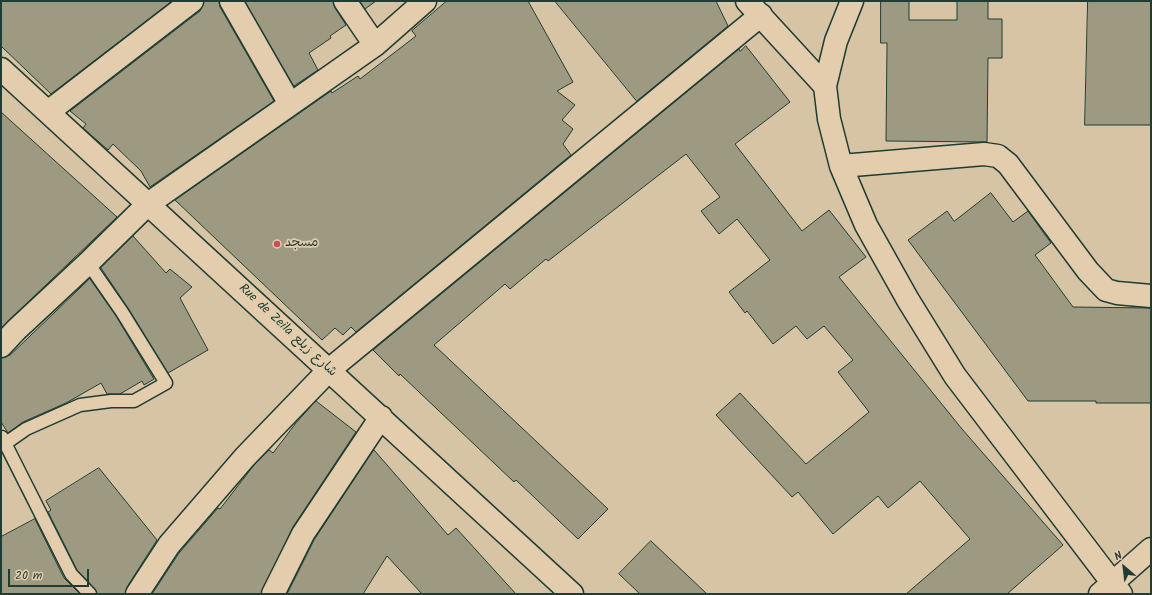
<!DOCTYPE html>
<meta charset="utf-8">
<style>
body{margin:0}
#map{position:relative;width:1152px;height:595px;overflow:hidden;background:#d7c4a5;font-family:Kalam,sans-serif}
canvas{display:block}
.frame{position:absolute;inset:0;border:2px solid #1f3d34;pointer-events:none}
.north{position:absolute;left:1104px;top:547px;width:40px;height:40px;-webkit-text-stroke:3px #e3cdac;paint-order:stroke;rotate:332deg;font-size:11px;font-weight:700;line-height:16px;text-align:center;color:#1f3d34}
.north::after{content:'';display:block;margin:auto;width:14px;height:18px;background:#1f3d34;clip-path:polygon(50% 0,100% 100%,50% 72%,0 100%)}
.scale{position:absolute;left:8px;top:569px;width:81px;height:18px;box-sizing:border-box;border:2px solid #1f3d34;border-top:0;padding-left:5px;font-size:12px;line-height:14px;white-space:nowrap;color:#1f3d34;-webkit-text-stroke:3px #e3cdac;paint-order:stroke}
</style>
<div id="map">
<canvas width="1152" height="595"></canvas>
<div class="frame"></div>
<div class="north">N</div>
<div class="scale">20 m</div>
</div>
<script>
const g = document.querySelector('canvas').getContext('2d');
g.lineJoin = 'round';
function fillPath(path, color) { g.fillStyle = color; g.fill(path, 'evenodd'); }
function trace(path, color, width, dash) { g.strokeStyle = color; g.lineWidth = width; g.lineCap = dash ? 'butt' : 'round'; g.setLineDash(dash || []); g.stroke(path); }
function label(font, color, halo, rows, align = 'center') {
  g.font = font + ' Kalam,"Playpen Sans Arabic",sans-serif'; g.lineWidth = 3.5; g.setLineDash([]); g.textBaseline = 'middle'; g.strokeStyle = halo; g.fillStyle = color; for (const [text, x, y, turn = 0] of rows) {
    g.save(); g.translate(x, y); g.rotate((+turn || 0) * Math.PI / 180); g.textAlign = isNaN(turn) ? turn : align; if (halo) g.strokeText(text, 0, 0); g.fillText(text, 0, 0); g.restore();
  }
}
const building = new Path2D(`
 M1 1H172L51 94 1 46Z
 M204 1H219L220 7 274 101 150 187 141 171 113 144 108 150 83 128 86 124 70 111 200 11Z
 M245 1H333L335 8 346 25 330 36 331 38 309 53 318 70 294 86Z
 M360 1H376L365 9Z
 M447 1H528L573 82 557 91 575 105 562 120 573 129 563 144 571 155 356 332 351 327 343 335 335 328 322 340 175 200 331 91 332 93 358 76 360 79 416 36 412 31Z
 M555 1H716L728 26 637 101Z
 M881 1H909V20H957V1H988V19H1002V58H988L987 142 886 141 887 43H881Z
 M1088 1H1151V125H1085Z
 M746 46 790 102 735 144 802 231 829 210 866 257 839 277 962 429 1063 545 1007 594H906L970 539 920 481 888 508 878 496 833 534 798 492 792 497 716 415 740 393 806 464 869 412 838 372 853 360 824 326 807 339 796 326 773 344 747 311 745 313 729 292 770 260 737 219 719 234 701 211 720 197 686 154 548 261 546 259 510 289 505 284 434 345 608 509 578 539 516 480 514 482 400 374 399 376 373 350 739 49 740 51Z
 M1 112 117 217 1 328Z
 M991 193 1013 222 1028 211 1051 243 1035 255 1073 307 1151 308V403H1096V401H1028L908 240 947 211 954 221Z
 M133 236 166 273 170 269 192 287 180 298 208 350 168 373 128 308 101 268Z
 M90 279 116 316 154 379 144 385 142 381 120 394H107L101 383 66 403 23 422 8 433 1 422V358L10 355Z
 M316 401 356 432 293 527 261 594H152L179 553 218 508 220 509 254 465 269 450 273 453 296 423Z
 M374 450 448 535 456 528 516 594H422L387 556 363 594H287L314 540Z
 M99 468 157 540 127 587 125 594H97L95 589 77 570 48 512 51 510 46 501Z
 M35 519 64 578 80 594H1V537Z
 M651 541 707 594H640L619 574Z`);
fillPath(building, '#9e9a81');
trace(building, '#1f3d34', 1);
const service = new Path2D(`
 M2 437 71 574 90 594
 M6 443 26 429 80 405 111 401H134L166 383 122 312 88 263`);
const minor = new Path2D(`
 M231 1 290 104
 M345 1 375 45
 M747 1 825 86
 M852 1 836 41 825 86 829 119 841 166 866 225 908 300 955 376 1121 594
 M1 69 572 594
 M48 112 192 1
 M841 166 984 154 998 156 1008 164 1088 271 1106 290 1117 293 1151 296
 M1 346 16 330 88 263 148 204 375 45 425 1
 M137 594 169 545 245 457 329 370 761 15
 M273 594 303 534 381 417`);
const tertiary = new Path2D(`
 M1100 594 1151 549`);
trace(service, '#1f3d34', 15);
trace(minor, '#1f3d34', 25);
trace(tertiary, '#1f3d34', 25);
trace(service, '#e3cdac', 12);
trace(minor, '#e3cdac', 22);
trace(tertiary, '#e3cdac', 22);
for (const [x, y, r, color] of [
 [277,244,4,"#d1495b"]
]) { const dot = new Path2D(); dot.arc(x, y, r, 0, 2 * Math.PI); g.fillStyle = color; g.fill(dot); trace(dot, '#e3cdac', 1.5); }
label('13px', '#1f3d34', '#e3cdac', [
 ["مسجد",285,244]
], 'left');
label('13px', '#1f3d34', '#e3cdac', [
 ["Rue de Zeila شارع زيلع",287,331,43]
]);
</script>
